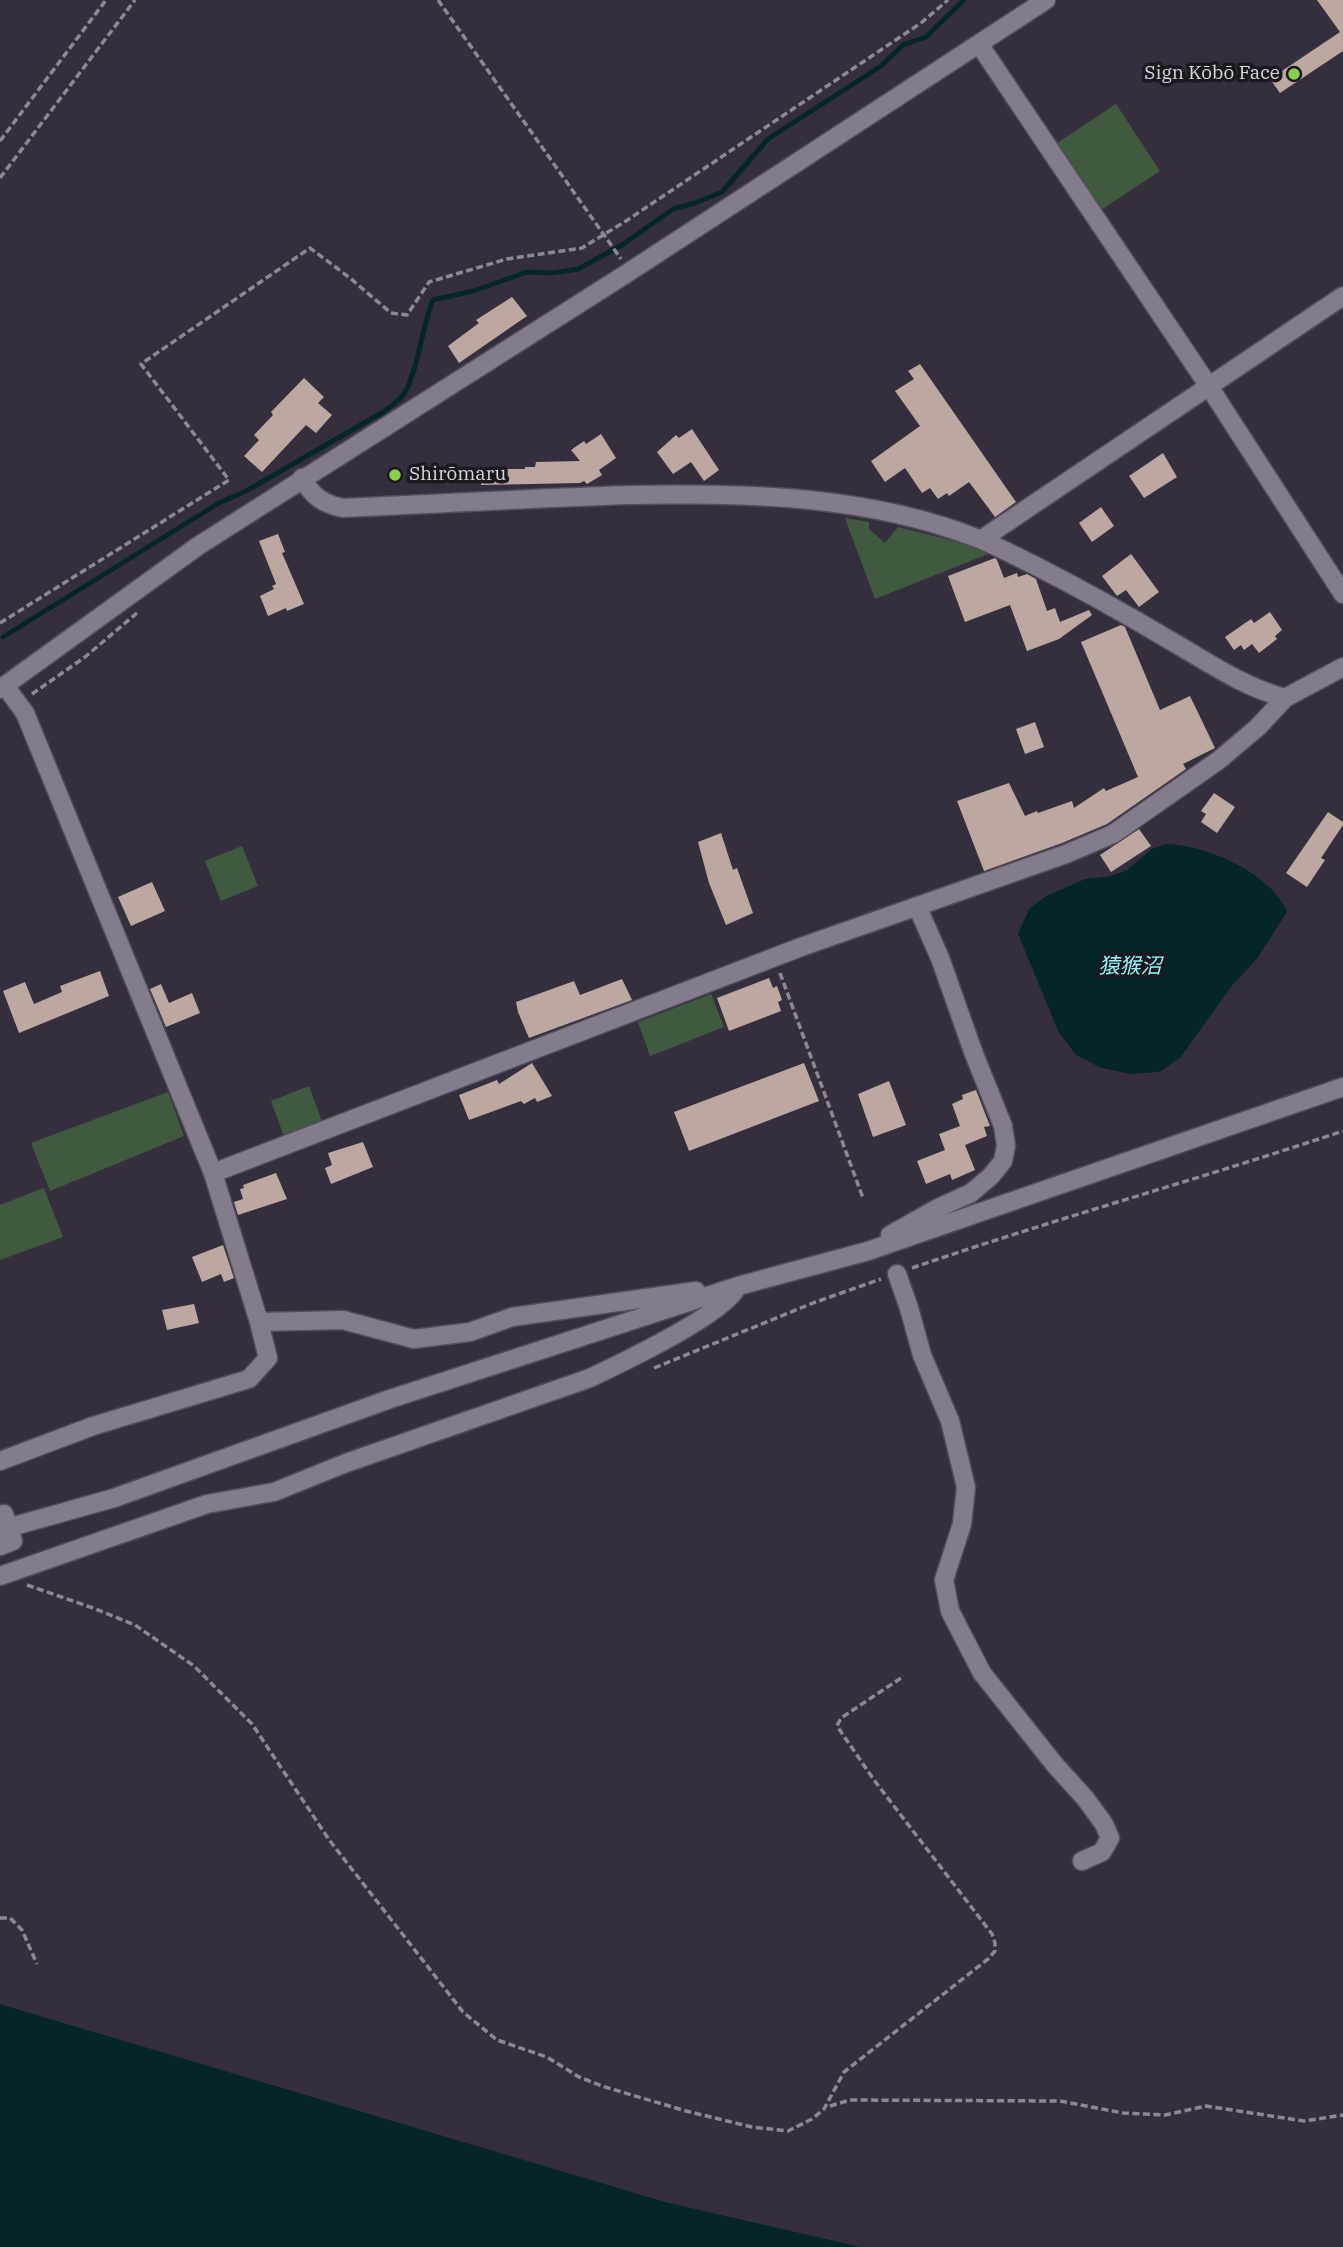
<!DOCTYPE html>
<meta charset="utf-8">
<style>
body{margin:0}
canvas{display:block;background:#352f3d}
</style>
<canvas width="1343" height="2247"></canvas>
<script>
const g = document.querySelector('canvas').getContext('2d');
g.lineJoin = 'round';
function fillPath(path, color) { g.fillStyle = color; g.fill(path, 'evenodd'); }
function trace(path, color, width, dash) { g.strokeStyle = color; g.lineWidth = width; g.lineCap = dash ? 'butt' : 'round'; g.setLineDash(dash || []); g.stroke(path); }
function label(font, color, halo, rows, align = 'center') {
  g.font = font + ' "IBM Plex Serif","Noto Sans JP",serif'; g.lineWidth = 7; g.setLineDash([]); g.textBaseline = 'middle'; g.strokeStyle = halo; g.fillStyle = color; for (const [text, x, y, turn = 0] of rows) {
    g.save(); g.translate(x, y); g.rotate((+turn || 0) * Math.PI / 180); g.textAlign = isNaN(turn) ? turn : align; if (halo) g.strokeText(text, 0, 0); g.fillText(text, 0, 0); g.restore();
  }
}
fillPath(new Path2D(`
 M1116 104 1160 171 1101 210 1057 143Z
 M845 518 869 522V529L885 543 898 527 962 543 988 554 875 599Z
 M242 846 258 886 221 901 205 861Z
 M711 994 724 1027 650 1056 638 1022Z
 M309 1086 323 1124 285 1139 271 1101Z
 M168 1092 184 1136 50 1191 31 1143Z
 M44 1188 63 1237 0 1260V1205Z`), '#3f5a3f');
fillPath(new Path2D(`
 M1165 844C1204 844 1272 873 1287 912L1256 960 1234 983 1180 1058 1159 1072 1131 1074 1101 1068 1076 1055 1059 1033 1018 934 1029 909 1046 896 1085 879 1111 876 1127 870 1152 849Z
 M0 2004 665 2202 861 2247H0Z`), '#052628');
trace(new Path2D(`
 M3 637 219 503 248 490 383 412C389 407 396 403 401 398 417 379 422 325 433 300L473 291 527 272 552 273 578 269 622 245 673 209 695 203 722 192 768 139 881 66 903 45 926 37 964 0`), '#052628', 5);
fillPath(new Path2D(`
 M1317 0H1343V51L1280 93 1270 79 1340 32Z
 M512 297 527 316 459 363 448 346 479 323 476 320Z
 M920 364 1016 502 995 517 969 482 949 496 947 493 938 499 930 488 922 493 905 468 885 482 871 461 920 426 895 391 914 379 908 371Z
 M304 378 324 397 318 403 332 415 316 433 306 425 262 472 244 456 259 440 254 435 273 415 271 412Z
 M692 429 719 470 704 481 691 462 673 474 657 452 676 435 679 438Z
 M601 434 616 458 599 470 602 475 587 484 584 481 580 483 481 485V469H525V467H535L536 462 580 461 571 450 584 441 586 444Z
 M1163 453 1177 477 1144 498 1129 476Z
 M1101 507 1114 526 1092 542 1079 523Z
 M278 534 285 552 282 553 304 604 287 611 286 608 268 616 260 596 274 589 272 586 276 584 259 541Z
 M1131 554 1159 592 1139 607 1126 590 1117 596 1102 576Z
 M995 558 997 560 1004 578 1017 573 1018 577 1027 574 1036 579 1047 611 1055 608 1060 622 1089 610 1092 615 1059 639 1027 651 1010 605 965 622 948 576Z
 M1270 612 1282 630 1275 636 1277 639 1259 653 1252 644 1244 650 1241 645 1234 650 1225 637 1251 619 1254 623Z
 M1121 625 1125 627 1160 710 1190 696 1215 748 1183 764 1186 769 1107 824 1062 843 984 871 957 801 1009 783 1025 816 1037 811 1038 813 1072 801 1074 808 1104 788 1106 791 1138 777 1081 642Z
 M1035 722 1044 747 1025 754 1016 729Z
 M1214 793 1235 807 1217 833 1201 822 1206 814 1201 811Z
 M1328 812 1343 822V825L1321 858 1325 860 1307 887 1286 873Z
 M1139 829 1151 846 1111 872 1100 855Z
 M721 833 733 870 737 868 753 913 726 925 709 883 698 842Z
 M152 882 165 911 131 926 118 897Z
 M100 971 109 996 19 1033 3 991 25 982 34 1004 62 992 60 986Z
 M769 978 773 988 777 986 782 1000 778 1002 781 1011 729 1031 717 998Z
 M622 979 632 1000 529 1038 518 1012 516 1002 574 981 580 995Z
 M161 984 169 1003 192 993 200 1013 166 1027 150 989Z
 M532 1063 552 1096 537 1102 535 1098 524 1104 521 1101 469 1120 459 1095 497 1080 499 1084Z
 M804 1063 819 1101 689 1151 674 1112Z
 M889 1081 906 1125 873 1137 858 1094Z
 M976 1090 990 1126 984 1127 987 1136 965 1145 975 1170 952 1180 950 1174 926 1184 917 1161 945 1150 939 1134 960 1126 952 1104 963 1099 962 1095Z
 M363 1142 373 1167 331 1184 325 1168 332 1165 328 1153Z
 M276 1173 287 1199 238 1215 234 1202 243 1199 240 1189 244 1188 243 1185Z
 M223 1245 234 1278 224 1282 221 1274 202 1282 192 1257Z
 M194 1304 199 1323 167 1330 162 1310Z`), '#bda8a1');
const minor = new Path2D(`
 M979 44 1208 385 1343 594
 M302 478C312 496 323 504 343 508 438 504 534 498 629 495 748 493 868 495 979 539 997 546 1015 556 1032 564 1079 588 1126 614 1171 641 1208 662 1243 687 1285 698L1343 667
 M982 539 1343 296
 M213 1173 801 947 1066 854 1113 834 1219 760 1258 727 1285 698
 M890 1235 938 1208 971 1193 991 1176 1003 1161 1006 1146 1003 1126 974 1054 940 958 917 906
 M897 1274 909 1308 922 1355 950 1421 966 1487 962 1524 944 1580 950 1611 982 1673 1055 1765 1085 1798 1104 1824 1110 1838 1102 1852 1082 1861
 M259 1322 343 1320 414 1339 470 1332 512 1317 696 1291
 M0 1461 93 1426 249 1379 268 1358 259 1322 213 1173 25 713 5 686
 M0 1515 4 1514 13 1541 0 1546
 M0 1530 114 1498 390 1399 738 1286 868 1251 1343 1087
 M0 1576 207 1504 274 1492 346 1463 590 1378C621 1363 721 1316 736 1289`);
const tertiary = new Path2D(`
 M0 689 198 546 629 272 1046 0`);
trace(minor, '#524d59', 21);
trace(tertiary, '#524d59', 21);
trace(new Path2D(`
 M438 0 621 259
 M0 141 106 0
 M0 178 135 0
 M0 623 229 480 141 364 310 248 350 278 391 313 407 315 429 282 507 259 582 248 626 221 921 23 948 0
 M32 694 85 657 137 613
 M780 973 863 1198
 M912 1268C1054 1219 1200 1179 1343 1131
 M654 1368 813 1303 881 1279
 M27 1585 93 1608 135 1625 194 1666 252 1724 330 1841 463 2012 497 2040 547 2057 579 2077 605 2087 686 2111 752 2127 788 2131 812 2119 824 2109 844 2072 988 1959 995 1951V1943L992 1934 874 1780 837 1726 841 1718 904 1676
 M0 1918H10L22 1930 37 1964
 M830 2106 850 2100 1060 2101 1123 2113 1165 2115 1206 2106 1304 2121 1343 2115`), '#8d8894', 3.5, [7, 3.5]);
trace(minor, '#847c8d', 18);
trace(tertiary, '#847c8d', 18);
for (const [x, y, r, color] of [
 [1294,74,7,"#89cf49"],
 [395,475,7,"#89cf49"]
]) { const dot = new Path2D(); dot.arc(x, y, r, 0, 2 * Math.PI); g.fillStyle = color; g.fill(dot); trace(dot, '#1b181f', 2.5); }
label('19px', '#dbd7e0', '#1b181f', [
 ["Sign Kōbō Face",1280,74],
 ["Shirōmaru",409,475,"left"]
], 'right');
label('italic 21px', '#93f4fa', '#1b181f', [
 ["猿猴沼",1130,967]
]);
</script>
